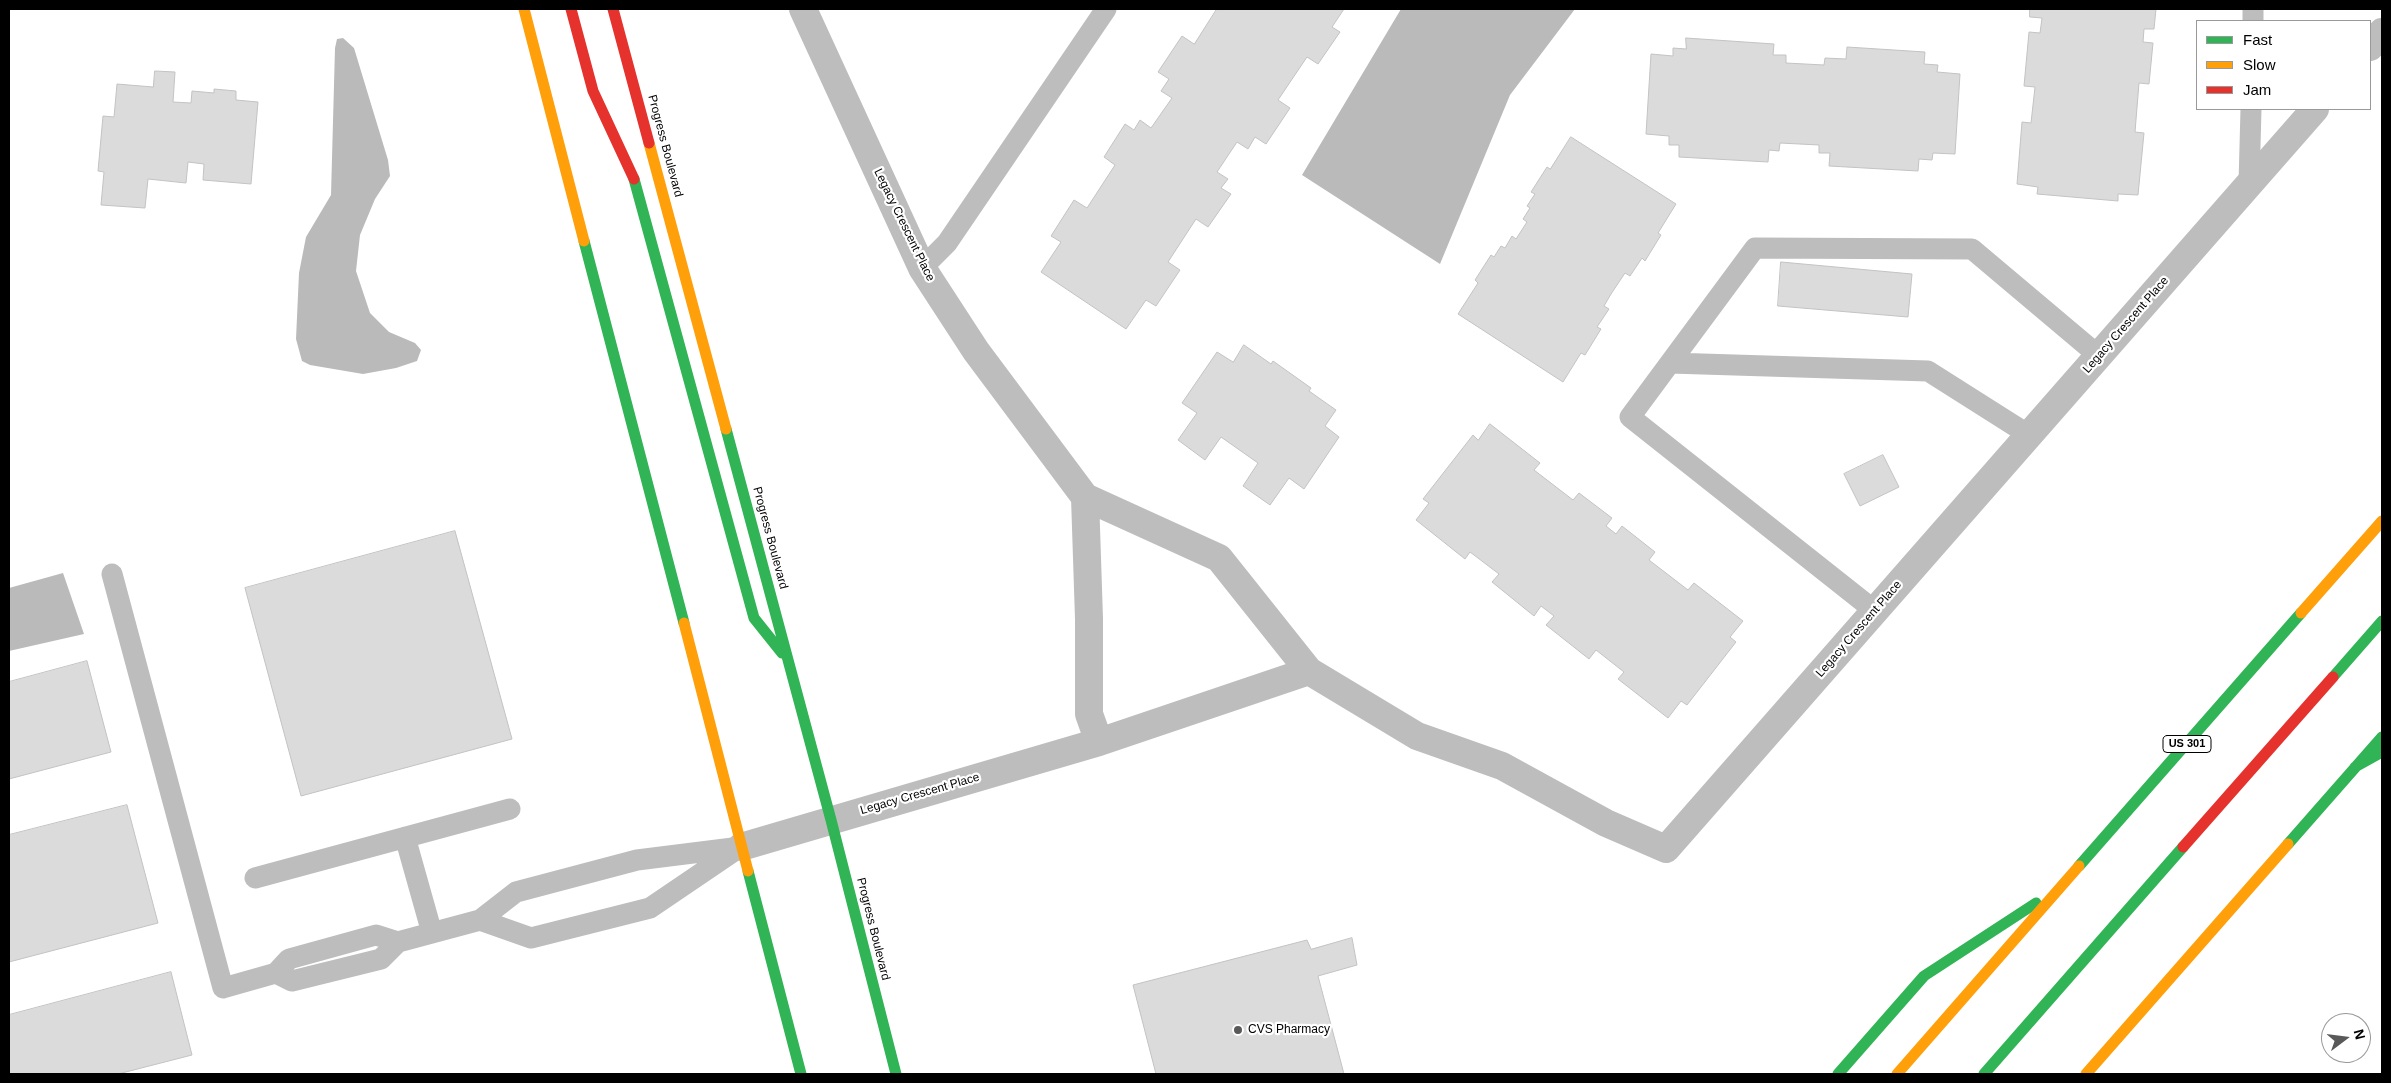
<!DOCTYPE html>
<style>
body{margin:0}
#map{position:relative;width:2391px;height:1083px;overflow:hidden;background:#fff;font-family:Arial,sans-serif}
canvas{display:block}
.frame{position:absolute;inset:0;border:10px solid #000;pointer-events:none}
.legend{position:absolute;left:2196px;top:20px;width:175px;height:90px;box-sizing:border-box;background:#fff;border:1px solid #999;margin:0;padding:6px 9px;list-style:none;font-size:15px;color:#000}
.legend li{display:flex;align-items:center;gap:10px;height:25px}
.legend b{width:25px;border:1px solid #999}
.north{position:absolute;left:2321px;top:1013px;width:50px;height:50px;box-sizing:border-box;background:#fff;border:1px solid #999;border-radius:50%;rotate:75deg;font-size:14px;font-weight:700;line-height:20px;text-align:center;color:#000}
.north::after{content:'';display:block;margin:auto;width:18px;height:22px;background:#595959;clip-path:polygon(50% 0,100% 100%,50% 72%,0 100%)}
</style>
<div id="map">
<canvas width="2391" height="1083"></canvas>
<div class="frame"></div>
<ul class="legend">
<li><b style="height:6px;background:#30b455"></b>Fast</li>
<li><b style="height:6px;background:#ff9f0a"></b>Slow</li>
<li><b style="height:6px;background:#e5322d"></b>Jam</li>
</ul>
<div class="north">N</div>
</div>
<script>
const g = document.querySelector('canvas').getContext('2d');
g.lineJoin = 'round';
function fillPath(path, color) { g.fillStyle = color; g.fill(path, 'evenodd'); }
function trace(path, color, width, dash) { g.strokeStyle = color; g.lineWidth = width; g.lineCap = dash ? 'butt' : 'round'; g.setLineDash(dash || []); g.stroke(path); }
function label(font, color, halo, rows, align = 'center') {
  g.font = font + ' Arial,sans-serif'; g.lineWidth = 4.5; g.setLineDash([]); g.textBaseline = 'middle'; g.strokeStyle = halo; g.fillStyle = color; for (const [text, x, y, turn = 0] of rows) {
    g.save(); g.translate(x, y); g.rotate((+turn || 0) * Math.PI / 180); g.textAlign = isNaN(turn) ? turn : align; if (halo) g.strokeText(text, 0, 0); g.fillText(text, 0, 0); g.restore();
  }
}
fillPath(new Path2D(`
 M1401 9H1575L1510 95 1440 264 1302 175Z
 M343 38 354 48 388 160 390 176 375 199 360 235 356 271 370 313 389 332 415 343 421 350 417 361 396 368 363 374 310 365 302 361 296 339 299 273 306 237 331 195 335 48 337 39Z
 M63 573 84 634 9 651V588Z`), '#bababa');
const building = new Path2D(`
 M1217 9H1344L1332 27 1340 32 1318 64 1307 57 1278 100 1290 108 1266 144 1255 137 1248 149 1237 142 1217 172 1228 179 1221 188 1231 194 1208 227 1196 219 1168 262 1180 270 1156 306 1146 300 1126 329 1041 272 1061 242 1051 236 1074 200 1087 208 1115 165 1104 157 1125 124 1134 130 1140 120 1151 128 1172 98 1161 91 1169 79 1158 72 1182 36 1194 44Z
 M2030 9H2156L2154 29H2144L2143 42 2153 43 2149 84 2139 83 2135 132 2144 133 2138 195 2118 194V201L2037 194 2038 187 2017 184 2022 122 2031 123 2035 87 2024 86 2029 32 2040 33 2042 18 2030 17Z
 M1686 38 1774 44 1773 55H1786V63L1824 65 1825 58 1846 59 1847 47 1925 52 1924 64 1938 65 1937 72 1960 74 1955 154 1933 153 1932 160 1919 159 1918 171 1829 166 1830 153H1819V145L1780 143 1779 151 1769 150 1768 162 1679 157V145H1669V136L1646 134 1651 54 1673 56V48L1686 49Z
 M155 71 175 72 173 102 191 103 192 91 214 93V89L236 91V100L258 102 251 184 203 180 204 164 188 162 186 183 148 179 145 208 101 205 104 172 98 171 103 116 114 117 117 84 153 87Z
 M1571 137 1676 204 1658 233 1661 235 1645 261 1642 258 1630 276 1625 273 1611 294 1604 306 1609 309 1597 327 1601 329 1585 355 1581 353 1563 382 1458 314 1478 283 1475 280 1491 255 1494 257 1501 246 1505 248 1512 236 1516 239 1527 222 1523 219 1530 208 1527 206 1535 194 1531 192 1547 167 1550 169Z
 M1781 262 1912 274 1908 317 1778 306Z
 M1244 345 1271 364 1273 361 1311 388 1309 391 1336 410 1325 426 1339 437 1304 489 1289 478 1270 505 1243 486 1258 463 1221 437 1205 460 1178 440 1197 413 1182 403 1217 352 1233 362Z
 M1490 424 1540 463 1534 470 1573 500 1579 493 1612 518 1606 526 1616 534 1622 526 1655 552 1649 560 1688 590 1694 583 1743 621 1730 637 1736 642 1687 705 1681 701 1668 718 1618 679 1624 672 1596 650 1589 659 1546 625 1554 616 1541 606 1534 616 1492 582 1499 574 1470 552 1465 559 1416 520 1429 503 1423 499 1473 435 1478 440Z
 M1883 455 1899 487 1860 506 1844 474Z
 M455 531 512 739 301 796 245 588Z
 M87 661 111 752 9 779V682Z
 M127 805 158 923 9 962V835Z
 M1352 938 1357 965 1318 976 1344 1074H1156L1133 985 1307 940 1311 949Z
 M171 972 192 1055 118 1074H9V1015Z`);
fillPath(building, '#dbdbdb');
trace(building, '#c3c3c3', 1);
trace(new Path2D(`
 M2253 21V9
 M2249 184 2251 109
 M922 268 947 243 1106 9
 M1670 363 1928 371 2029 435
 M112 574 223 988 276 973
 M1875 611 1630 417 1755 248 1972 249 2099 356
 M405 837 432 933
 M255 878 510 809
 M480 920 531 938 650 908 737 849
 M398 942 376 935 289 959 276 973 292 981 381 959 398 942 480 920 516 892 637 860 741 847`), '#bdbdbd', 21);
trace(new Path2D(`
 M803 9 922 268 976 351 1085 497 1219 558 1309 671 1417 736 1502 766 1606 823 1666 849 2315 109
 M2370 47 2382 32
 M1085 497 1089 619V714L1099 742
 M741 847 1099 742 1309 671`), '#bdbdbd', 28);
trace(new Path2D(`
 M634 179 754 618 782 653
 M584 241 684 623
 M726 429 831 820 896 1074
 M2333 677 2382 621
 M2355 767 2382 752
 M2288 844 2382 737
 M2079 866 2301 613
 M748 871 801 1074
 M1838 1074 1924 976 2036 903
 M1984 1074 2183 847`), '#30b455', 11);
trace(new Path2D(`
 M524 9 584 241
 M649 143 726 429
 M2301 613 2382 521
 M684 623 748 871
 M1897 1074 2079 866
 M2086 1074 2288 844`), '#ff9f0a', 11);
trace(new Path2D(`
 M571 9 593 91 634 179
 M613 9 649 143
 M2183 847 2333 677`), '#e5322d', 11);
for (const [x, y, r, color] of [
 [1238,1030,5,"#595959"]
]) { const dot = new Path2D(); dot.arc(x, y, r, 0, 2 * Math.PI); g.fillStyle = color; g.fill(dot); trace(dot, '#fff', 2); }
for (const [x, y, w] of [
 [2187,744,48]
]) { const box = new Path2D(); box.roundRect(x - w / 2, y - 8.5, w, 17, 4); g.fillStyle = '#fff'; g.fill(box); trace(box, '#000', 1); }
label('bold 11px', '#000', null, [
 ["US 301",2187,744]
]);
label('12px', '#000', '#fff', [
 ["Progress Boulevard",665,146,75],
 ["Legacy Crescent Place",904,225,64],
 ["Legacy Crescent Place",2126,325,-49],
 ["Progress Boulevard",770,538,75],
 ["Legacy Crescent Place",1859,629,-49],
 ["Legacy Crescent Place",920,794,-16],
 ["Progress Boulevard",873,929,76]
]);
label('12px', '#000', '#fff', [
 ["CVS Pharmacy",1248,1030]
], 'left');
</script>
